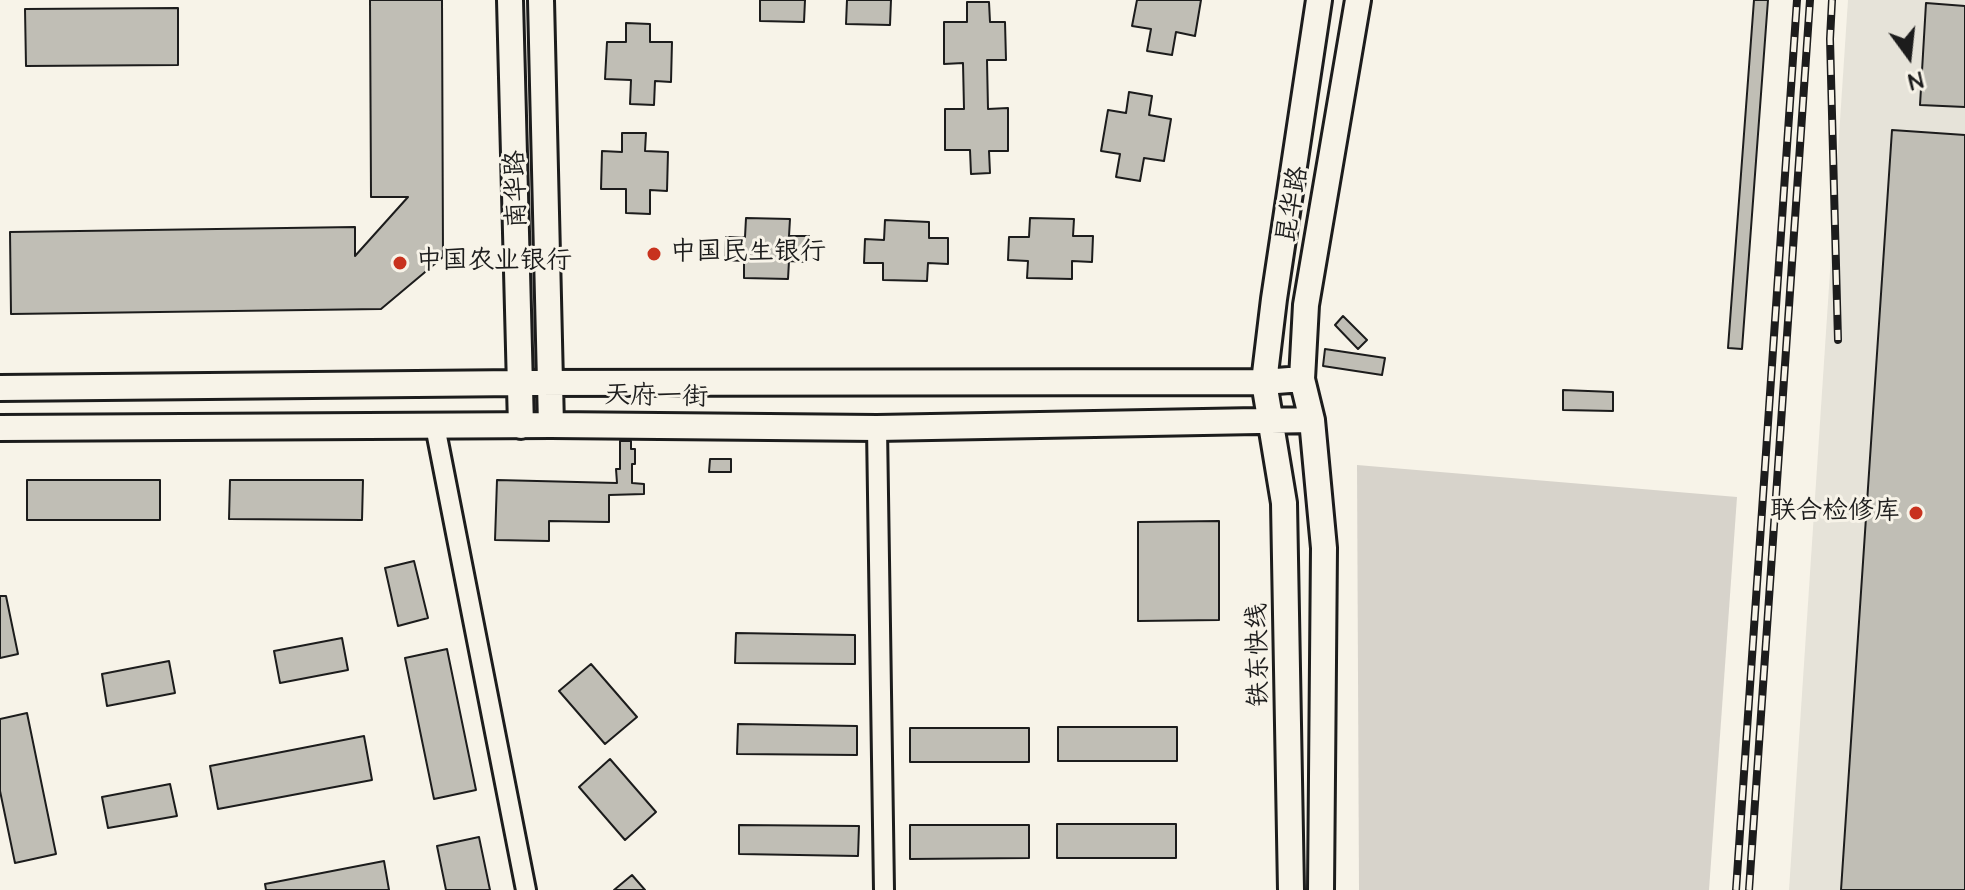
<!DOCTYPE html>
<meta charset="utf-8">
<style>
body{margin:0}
#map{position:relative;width:1965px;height:890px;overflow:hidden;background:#f7f3e8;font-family:"Architects Daughter",sans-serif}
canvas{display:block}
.north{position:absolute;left:1869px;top:16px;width:80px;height:80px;-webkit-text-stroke:6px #f7f3e8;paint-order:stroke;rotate:165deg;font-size:22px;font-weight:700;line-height:32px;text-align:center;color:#1c1c1c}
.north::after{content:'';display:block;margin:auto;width:28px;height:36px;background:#1c1c1c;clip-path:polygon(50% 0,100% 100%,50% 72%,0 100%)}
</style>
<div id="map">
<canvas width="1965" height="890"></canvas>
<div class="north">N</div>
</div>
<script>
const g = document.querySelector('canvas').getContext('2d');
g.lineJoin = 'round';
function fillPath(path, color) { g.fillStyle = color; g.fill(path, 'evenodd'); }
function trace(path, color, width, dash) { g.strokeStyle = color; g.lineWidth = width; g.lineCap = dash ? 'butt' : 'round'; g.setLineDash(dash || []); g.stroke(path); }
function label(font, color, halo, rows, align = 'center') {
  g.font = font + ' "Architects Daughter","LXGW WenKai TC",sans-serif'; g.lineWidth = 6; g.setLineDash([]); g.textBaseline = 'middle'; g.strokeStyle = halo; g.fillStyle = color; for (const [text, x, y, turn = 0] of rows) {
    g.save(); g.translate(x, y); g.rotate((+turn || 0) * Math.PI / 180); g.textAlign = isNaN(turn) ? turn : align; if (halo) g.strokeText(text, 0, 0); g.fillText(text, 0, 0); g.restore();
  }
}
fillPath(new Path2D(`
 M1848 0H1965V890H1789Z`), '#e6e3d9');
fillPath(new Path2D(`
 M1357 465 1737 497 1709 890H1359Z`), '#d7d3cb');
const building = new Path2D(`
 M370 0H442L443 257 381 309 11 314 10 232 355 227V256L408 197H371Z
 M760 0H805L804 22 760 21Z
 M847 0H891L890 25 846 24Z
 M1137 0H1201L1195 36 1176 32 1172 55 1147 51 1151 29 1132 26Z
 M1754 0H1768L1742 349 1728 348Z
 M967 2H989L990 22H1005L1006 60H987L988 109 1008 108V151H989L990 173 971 174 970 150H945V109H964L963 63 944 64V22H967Z
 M1926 3 1965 6V107L1920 105Z
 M178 8V65L26 66 25 9Z
 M626 23 650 24V42H672L671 82 655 81 654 105 630 104 631 80 605 79 607 42H626Z
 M1129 92 1152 96 1149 115 1171 119 1164 161 1144 158 1140 181 1116 177 1120 154 1101 151 1108 110 1126 113Z
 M1892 130 1965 135V890H1841Z
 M622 133H646L645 151 668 152 667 191 650 190V214L626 213V189H601L602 151 622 152Z
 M746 218 790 219 789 236H809L808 262 789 261 788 279 744 278V261L725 260 726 237H745Z
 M1030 218 1074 219 1073 236H1093L1092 262 1072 261V279L1027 278 1028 261 1008 260 1009 237H1029Z
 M885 220 929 222V238H948V264L928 263 927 281 883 280V263H864L865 239 884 240Z
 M1343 316 1367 340 1358 349 1335 325Z
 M1325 349 1385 358 1382 375 1323 366Z
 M1563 390 1613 392V411L1563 410Z
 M620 441H631V449H635V464H632V483L644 484V494L609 495V522L549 521V541L495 540 497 480 617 483 616 469H620Z
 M710 459H731V472H709Z
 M27 480H160V520H27Z
 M230 480H363L362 520 229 519Z
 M1219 521V620L1138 621V522Z
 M414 561 428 618 398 626 385 568Z
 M0 596H6L18 654 0 658Z
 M736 633 855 635V664L735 663Z
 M342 638 348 670 280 683 274 651Z
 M447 649 476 790 434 799 405 658Z
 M169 661 175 693 107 706 102 674Z
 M591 664 637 717 605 744 559 691Z
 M27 713 56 854 15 863 0 791V719Z
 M738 724 857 726V755L737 754Z
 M1058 727H1177V761H1058Z
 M910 728H1029V762H910Z
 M364 736 372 780 218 809 210 766Z
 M610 759 656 812 625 840 579 787Z
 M170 784 177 816 108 828 102 797Z
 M1057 824H1176V858H1057Z
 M739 825 859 826 858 856 739 854Z
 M910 825H1029V858L910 859Z
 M479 837 490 890H446L437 846Z
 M384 861 389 890H266L265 884Z
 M632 875 645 890H614Z`);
fillPath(building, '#c0beb5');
trace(building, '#1c1c1c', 2);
const street = new Path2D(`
 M435 426 526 890
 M877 428 884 890`);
const secondary = new Path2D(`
 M510 0 521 426
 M541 0 551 425
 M0 388 520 383 1264 382 1302 379
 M0 428 551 425 877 428 1312 420
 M1291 890 1284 503 1264 382 1274 299 1319 0
 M1321 890 1324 548 1312 420 1302 379 1306 305 1358 0`);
trace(street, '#1c1c1c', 24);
trace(secondary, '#1c1c1c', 30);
trace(street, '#f7f3e8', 18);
trace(secondary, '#f7f3e8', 24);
const rail = new Path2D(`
 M1832 0 1830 39 1838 340
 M1736 890 1797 0
 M1749 890 1810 0`);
trace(rail, '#1c1c1c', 8);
trace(rail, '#f7f3e8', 5, [15]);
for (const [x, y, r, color] of [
 [654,254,8,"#c8321e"],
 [400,263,8,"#c8321e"],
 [1916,513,8,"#c8321e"]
]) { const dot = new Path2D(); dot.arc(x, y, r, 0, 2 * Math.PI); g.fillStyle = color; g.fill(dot); trace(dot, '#f7f3e8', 3); }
label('26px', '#1c1c1c', '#f7f3e8', [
 ["南华路",518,189,-92],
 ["昆华路",1294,205,-80],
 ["天府一街",656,398,1],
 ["铁东快线",1260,655,-91]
]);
label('26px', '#1c1c1c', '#f7f3e8', [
 ["中国民生银行",670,254],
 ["中国农业银行",416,263],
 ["联合检修库",1900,513,"right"]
], 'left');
</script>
